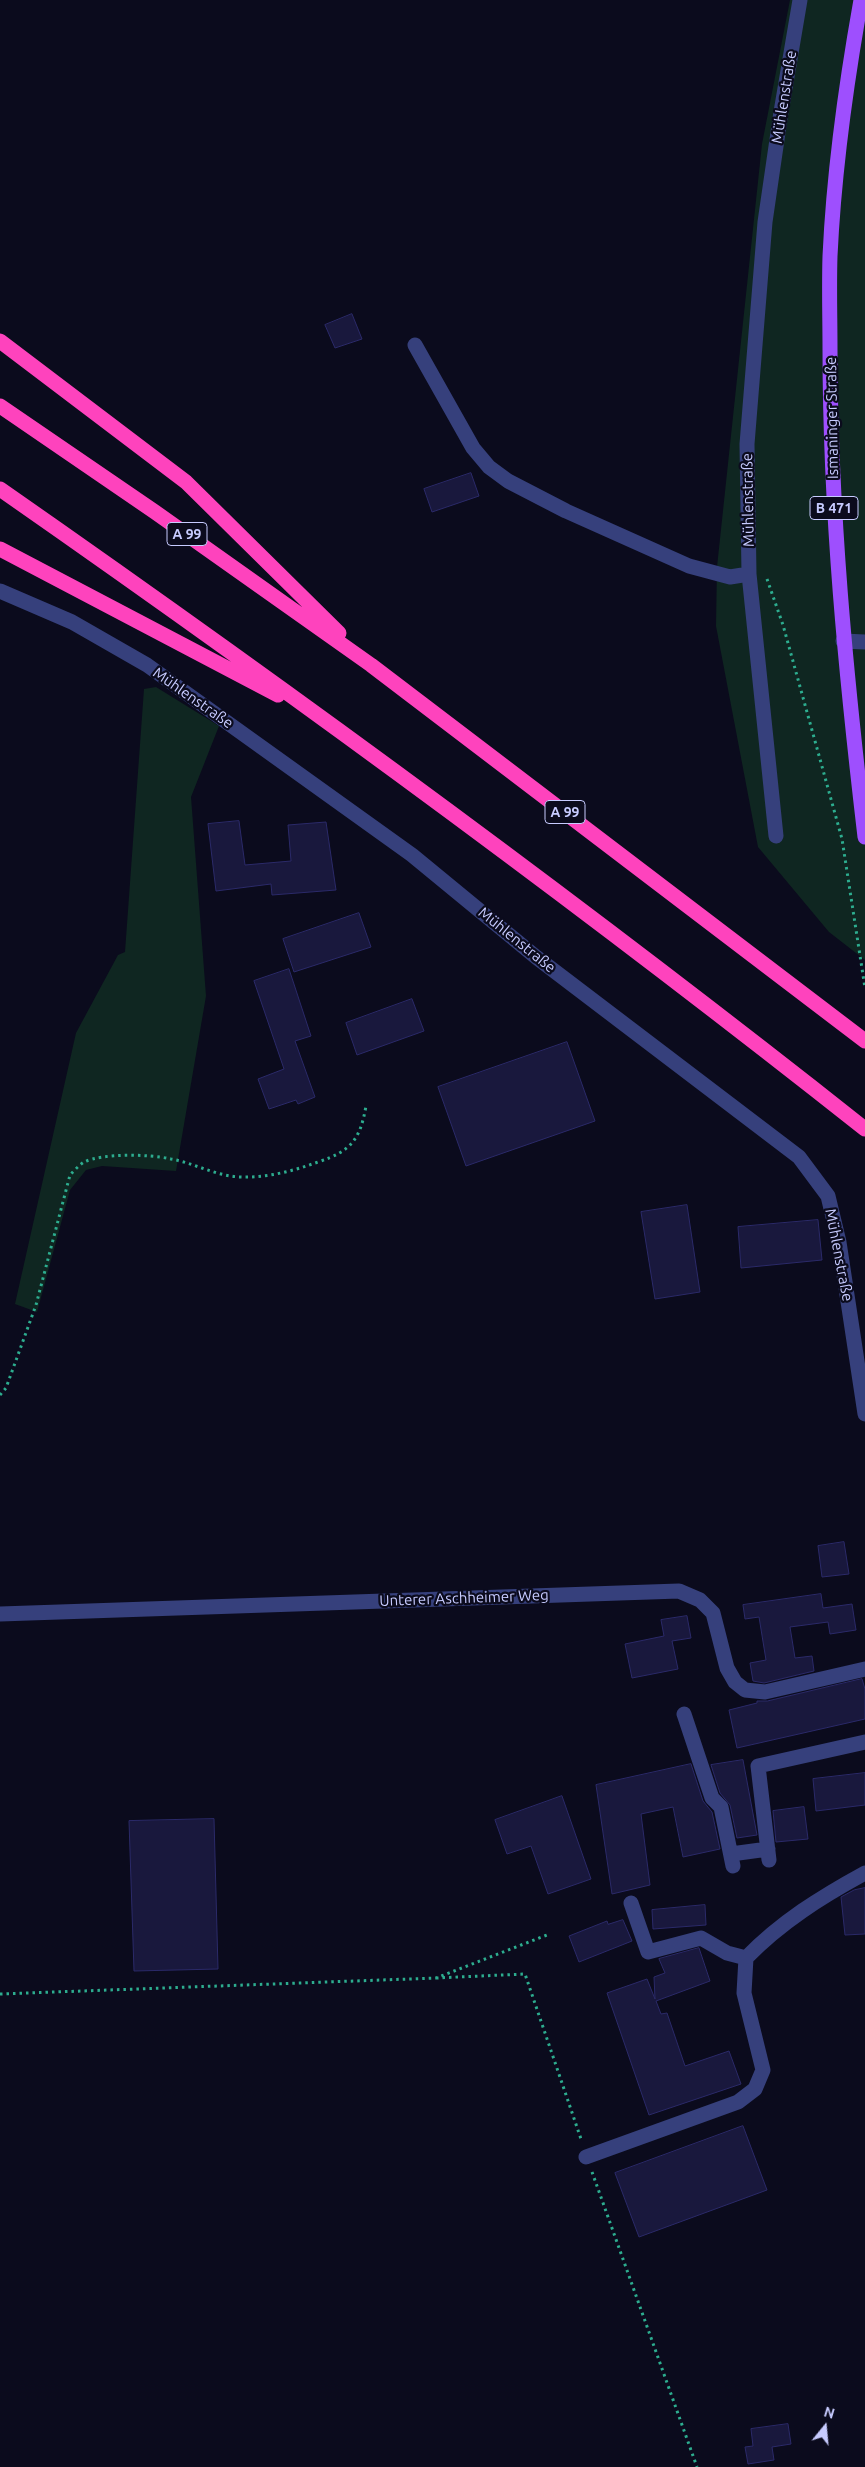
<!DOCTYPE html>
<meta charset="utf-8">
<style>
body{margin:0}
#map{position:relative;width:865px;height:2467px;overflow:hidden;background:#0b0b1d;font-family:Ubuntu,sans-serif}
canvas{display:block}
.north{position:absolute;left:800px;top:2402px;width:50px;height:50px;-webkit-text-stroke:4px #0b0b1d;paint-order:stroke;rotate:17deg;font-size:14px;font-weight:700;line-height:20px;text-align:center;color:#c7cbff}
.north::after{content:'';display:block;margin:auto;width:18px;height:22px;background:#c7cbff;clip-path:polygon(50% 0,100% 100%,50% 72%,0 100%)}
</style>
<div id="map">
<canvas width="865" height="2467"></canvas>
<div class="north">N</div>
</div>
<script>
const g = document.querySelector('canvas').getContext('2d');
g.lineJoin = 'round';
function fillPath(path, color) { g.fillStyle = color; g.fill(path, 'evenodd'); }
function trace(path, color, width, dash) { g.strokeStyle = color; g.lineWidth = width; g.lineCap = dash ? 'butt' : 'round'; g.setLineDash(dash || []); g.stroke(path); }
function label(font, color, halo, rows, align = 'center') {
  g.font = font + ' Ubuntu,sans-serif'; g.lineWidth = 4.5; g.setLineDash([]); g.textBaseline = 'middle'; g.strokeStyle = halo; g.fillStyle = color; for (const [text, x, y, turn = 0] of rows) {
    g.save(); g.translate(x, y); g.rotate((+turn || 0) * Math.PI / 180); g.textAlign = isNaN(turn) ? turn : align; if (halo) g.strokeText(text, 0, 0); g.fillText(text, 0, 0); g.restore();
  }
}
fillPath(new Path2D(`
 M790 0H865V960L829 932 758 847 716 626 717 567 762 144Z
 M156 687 219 726 191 797 206 996 176 1171 102 1166 86 1170 70 1190 37 1312 15 1304 76 1033 118 955 125 952 144 689Z`), '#0f2621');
const building = new Path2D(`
 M352 314 362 339 335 348 325 325Z
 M471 473 479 496 432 512 424 489Z
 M239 821 245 865 291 861 288 825 326 822 336 890 272 895 271 884 216 891 208 824Z
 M359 913 371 947 294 972 283 939Z
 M289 969 311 1036 295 1041 315 1097 298 1104 296 1100 269 1109 258 1079 284 1069 254 981Z
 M412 999 424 1031 357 1055 346 1023Z
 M567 1042 595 1121 466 1166 438 1087Z
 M687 1205 700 1292 655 1299 641 1212Z
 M818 1220 822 1260 741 1268 738 1227Z
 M844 1542 849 1574 822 1577 818 1546Z
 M821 1594 823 1608 852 1604 856 1630 830 1634 828 1622 790 1627 795 1658 812 1656 814 1671 764 1683 753 1681 750 1663 766 1660 759 1617 745 1619 743 1605Z
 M687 1616 691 1638 672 1641 678 1669 632 1678 625 1644 664 1636 661 1620Z
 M862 1679 865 1689V1719L737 1748 729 1710 757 1703V1701H767Z
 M743 1760 757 1835 737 1838 730 1805 720 1793 711 1765Z
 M691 1764 703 1801 712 1812 720 1849 683 1857 673 1807 641 1814 650 1885 612 1894 596 1785Z
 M865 1773V1805L816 1811 813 1779Z
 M562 1796 591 1879 548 1894 531 1846 507 1854 495 1820Z
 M804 1807 808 1839 776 1842 773 1811Z
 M214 1819 218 1969 134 1971 129 1821Z
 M865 1888V1934L845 1935 841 1897 854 1890Z
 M705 1905 706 1925 653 1929 652 1910Z
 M623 1920 632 1941 579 1962 569 1936 607 1921 608 1924Z
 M699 1948 710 1981 656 2001 661 2014 667 2013 685 2066 729 2051 741 2084 649 2115 607 1993 647 1979 655 1999 654 1977 665 1973 659 1959Z
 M743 2126 767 2190 639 2237 615 2173Z
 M788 2424 791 2444 772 2447 774 2460 748 2464 745 2447 753 2446 751 2429Z`);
fillPath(building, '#19183d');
trace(building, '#2b2a69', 1);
trace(new Path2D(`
 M767 579 783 625 842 839 865 988
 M0 1395 6 1388 36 1305 70 1175C74 1171 79 1165 84 1162 103 1153 149 1154 171 1159 194 1163 216 1176 240 1177 267 1178 293 1171 318 1162 351 1151 360 1140 366 1106
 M436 1978 525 1974 582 2142
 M0 1994 436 1978 547 1935
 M592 2172 697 2467`), '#2dad8f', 3, [2.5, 4]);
trace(new Path2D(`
 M415 345 473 448 489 467 508 481 566 511 689 566 730 577 749 574 747 444 765 222 781 112 800 0
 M749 574 776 836
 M0 591 72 622 147 665 412 855 536 957 799 1157 828 1196 839 1242 865 1414
 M843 641 865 642
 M0 1614 679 1591 700 1600 713 1613 727 1668 735 1682 745 1690 765 1692 865 1669
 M684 1714 712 1798 721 1807 733 1866
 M731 1854 768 1849
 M769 1860 758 1766 865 1742
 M631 1903 648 1952 701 1938 727 1953 746 1958
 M586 2157 738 2102 755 2089 763 2070 744 1993 746 1958C781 1922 821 1897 865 1873`), '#36407c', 15);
trace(new Path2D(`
 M861 0C846 84 834 170 830 256 829 287 830 318 830 349 830 513 846 675 865 837`), '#9e4ffe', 15);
trace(new Path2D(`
 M0 341 186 482 339 633
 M0 406 155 512 371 665 865 1041
 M0 489C294 694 583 906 865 1129
 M0 549 278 695`), '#fe43bd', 15);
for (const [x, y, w] of [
 [834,508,48],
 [187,534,40],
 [565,812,40]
]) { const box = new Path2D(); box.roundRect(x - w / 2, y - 11.5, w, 23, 4); g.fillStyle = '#0b0b1d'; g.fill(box); trace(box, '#c7cbff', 1); }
label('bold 14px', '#c7cbff', null, [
 ["B 471",834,508],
 ["A 99",187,534],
 ["A 99",565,812]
]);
label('15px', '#c7cbff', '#0b0b1d', [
 ["Mühlenstraße",784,97,-81],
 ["Ismaninger Straße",832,418,-91],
 ["Mühlenstraße",748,500,-91],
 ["Mühlenstraße",193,698,35],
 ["Mühlenstraße",517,940,39],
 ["Mühlenstraße",839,1255,79],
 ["Unterer Aschheimer Weg",464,1598,-2]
]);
</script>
